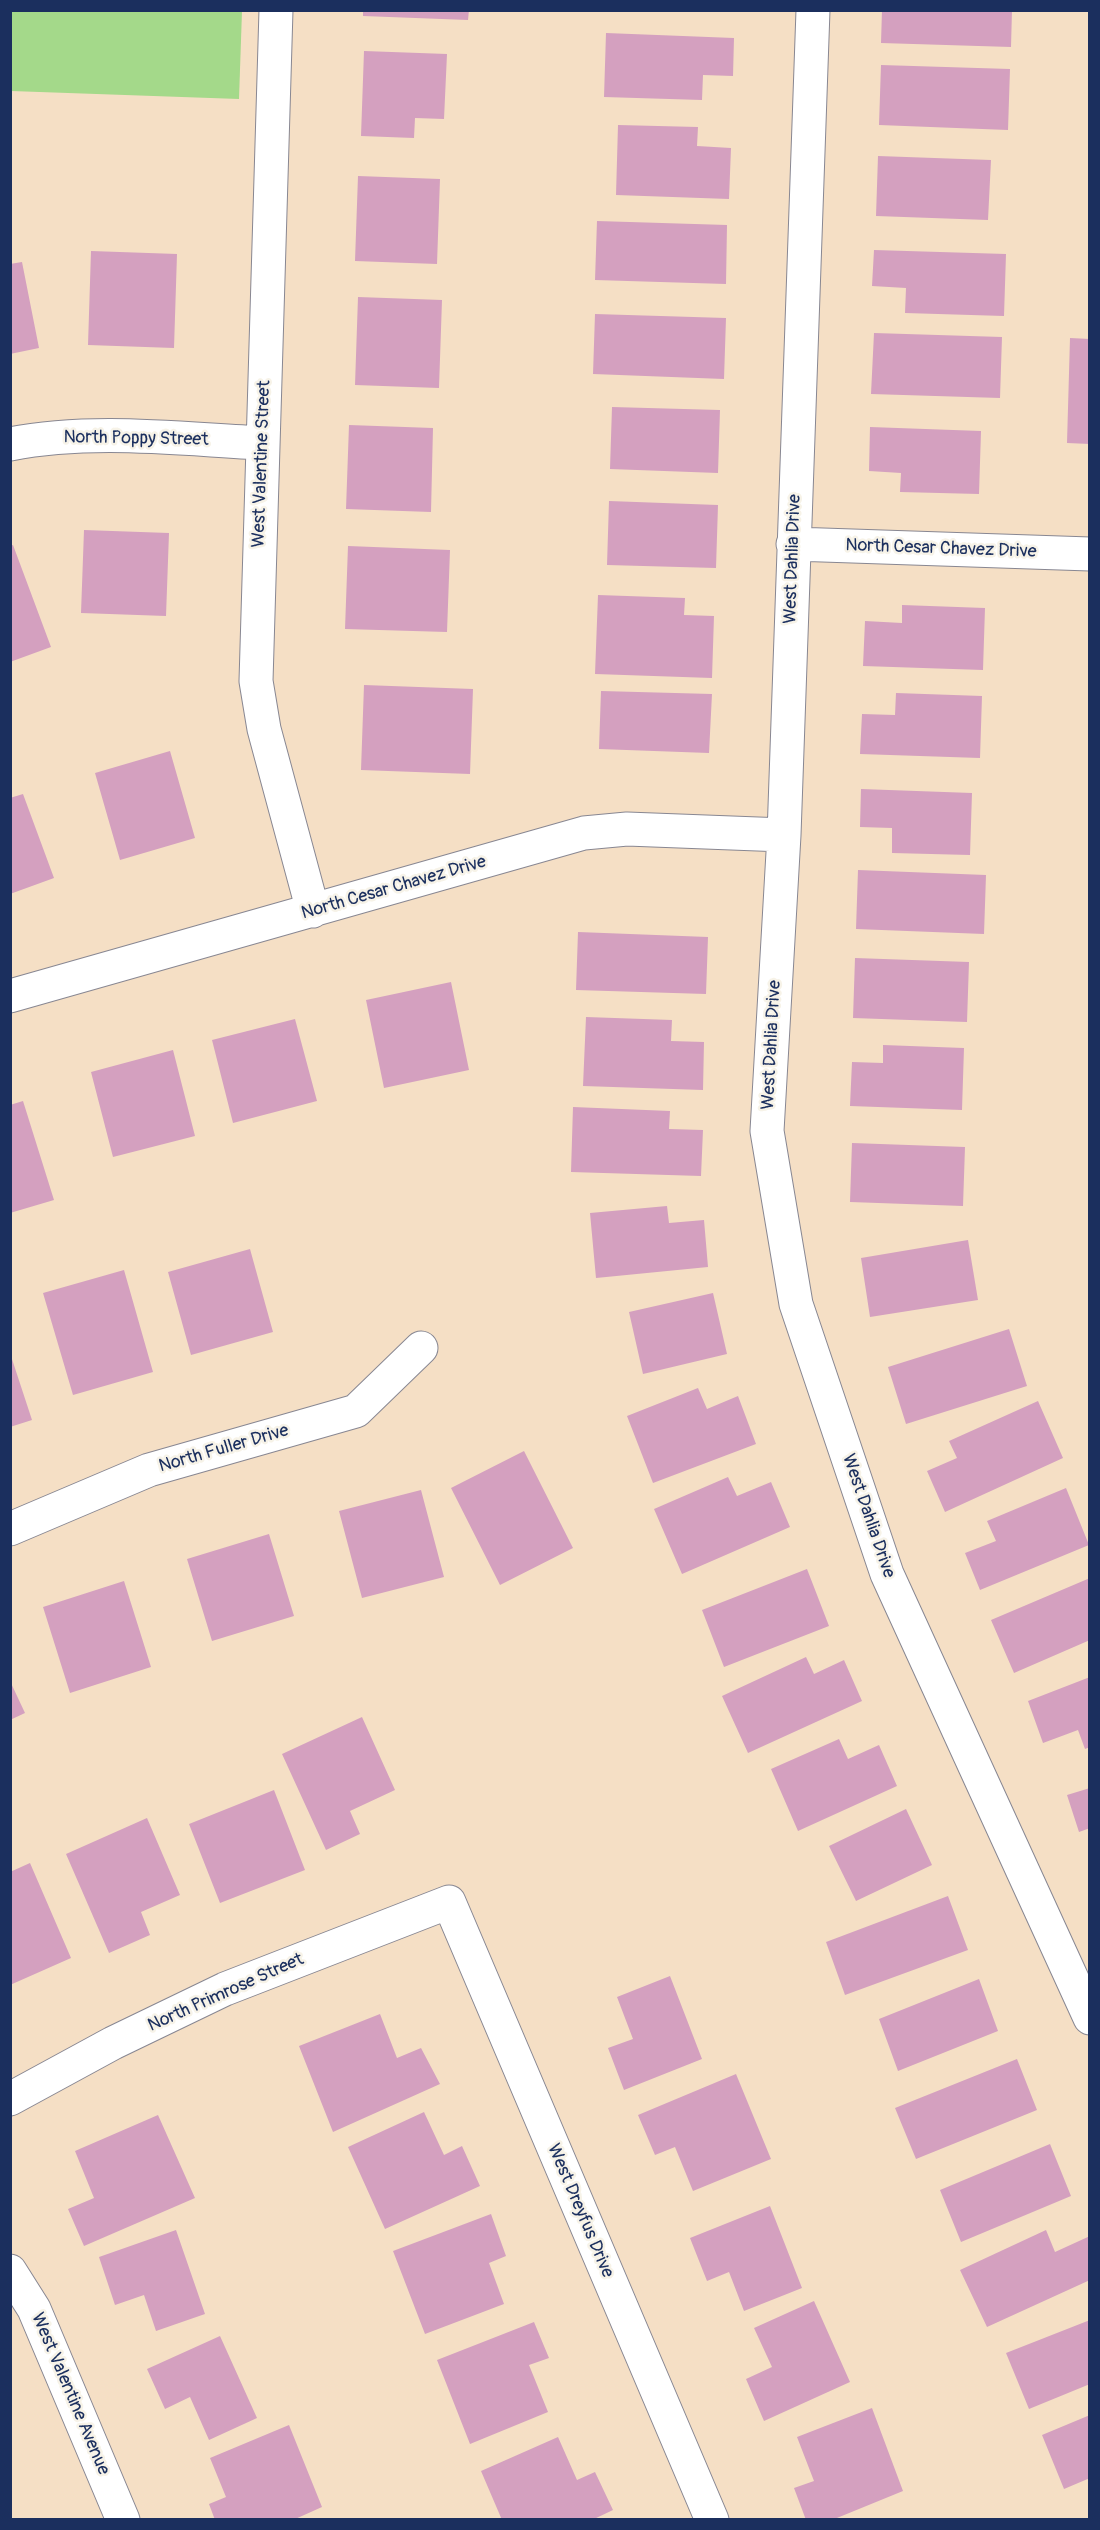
<!DOCTYPE html>
<style>
body{margin:0}
#map{position:relative;width:1100px;height:2530px;overflow:hidden;background:#f5dfc5;font-family:Pangolin,sans-serif}
canvas{display:block}
.frame{position:absolute;inset:0;border:12px solid #1b2f5e;pointer-events:none}
</style>
<div id="map">
<canvas width="1100" height="2530"></canvas>
<div class="frame"></div>
</div>
<script>
const g = document.querySelector('canvas').getContext('2d');
g.lineJoin = 'round';
function fillPath(path, color) { g.fillStyle = color; g.fill(path, 'evenodd'); }
function trace(path, color, width, dash) { g.strokeStyle = color; g.lineWidth = width; g.lineCap = dash ? 'butt' : 'round'; g.setLineDash(dash || []); g.stroke(path); }
function label(font, color, halo, rows, align = 'center') {
  g.font = font + ' Pangolin,sans-serif'; g.lineWidth = 5; g.setLineDash([]); g.textBaseline = 'middle'; g.strokeStyle = halo; g.fillStyle = color; for (const [text, x, y, turn = 0] of rows) {
    g.save(); g.translate(x, y); g.rotate((+turn || 0) * Math.PI / 180); g.textAlign = isNaN(turn) ? turn : align; if (halo) g.strokeText(text, 0, 0); g.fillText(text, 0, 0); g.restore();
  }
}
fillPath(new Path2D(`
 M11 10 242 11 239 99 11 91Z`), '#a4d98a');
fillPath(new Path2D(`
 M363 10H469L468 20 363 16Z
 M882 10H1012L1011 47 881 43Z
 M606 33 734 38 733 76 703 75 702 100 604 97Z
 M364 51 447 54 444 119 415 118 414 138 361 136Z
 M881 65 1010 69 1008 130 879 125Z
 M618 125 698 127 697 146 731 148 729 199 616 195Z
 M878 156 991 160 988 220 876 216Z
 M358 176 440 179 437 264 355 261Z
 M597 221 727 225 726 284 595 280Z
 M874 250 1006 254 1004 316 905 313 906 288 872 286Z
 M91 251 177 254 174 348 88 345Z
 M22 262 39 348 10 354V264Z
 M358 297 442 300 439 388 355 385Z
 M595 314 726 318 724 379 593 374Z
 M874 333 1002 337 1000 398 871 394Z
 M1070 338 1090 339V444L1067 443Z
 M612 407 720 410 718 473 610 469Z
 M349 425 433 428 431 512 346 509Z
 M870 427 981 431 979 494 900 492 901 473 869 471Z
 M609 501 718 505 716 568 607 565Z
 M84 530 169 533 166 616 81 613Z
 M13 545 51 647 10 662V546Z
 M348 546 450 550 447 632 345 629Z
 M598 595 685 598 684 615 714 616 712 678 595 674Z
 M902 605 985 608 983 670 863 666 865 621 902 623Z
 M364 685 473 689 470 774 361 770Z
 M601 691 712 694 709 753 599 749Z
 M896 693 982 696 980 758 860 754 862 714 895 715Z
 M170 751 195 838 120 860 95 773Z
 M861 789 972 793 970 855 892 853V828L860 827Z
 M23 794 54 878 10 894V798Z
 M858 870 986 875 984 934 856 929Z
 M578 932 708 937 706 994 576 990Z
 M855 958 969 962 967 1022 853 1018Z
 M451 982 469 1070 384 1088 366 1000Z
 M586 1017 672 1020 671 1041 704 1042 703 1090 583 1086Z
 M295 1019 317 1101 233 1123 212 1040Z
 M883 1045 964 1048 962 1110 850 1106 852 1062 883 1063Z
 M173 1050 195 1136 113 1157 91 1072Z
 M23 1101 54 1200 10 1213V1105Z
 M573 1107 670 1111 669 1129 703 1130 701 1176 571 1172Z
 M852 1143 965 1147 963 1206 850 1202Z
 M667 1206 669 1223 704 1220 708 1267 596 1278 590 1213Z
 M968 1240 978 1300 870 1317 861 1258Z
 M250 1249 273 1332 191 1355 168 1272Z
 M124 1270 153 1372 73 1395 43 1293Z
 M713 1293 727 1354 643 1374 629 1312Z
 M1009 1329 1027 1386 906 1424 888 1367Z
 M10 1353 32 1420 10 1427Z
 M698 1388 707 1409 738 1396 756 1444 653 1483 627 1416Z
 M1038 1401 1063 1458 945 1512 927 1471 957 1458 949 1441Z
 M524 1451 573 1548 500 1585 451 1488Z
 M728 1477 737 1496 771 1482 790 1527 682 1574 654 1509Z
 M1066 1488 1089 1545 980 1590 965 1553 996 1541 987 1521Z
 M421 1490 444 1577 362 1598 339 1511Z
 M269 1534 294 1616 212 1641 187 1559Z
 M807 1569 829 1626 724 1667 702 1610Z
 M1090 1578V1640L1014 1673 991 1620Z
 M124 1581 151 1667 70 1693 43 1607Z
 M806 1657 814 1674 844 1660 862 1701 748 1753 722 1696Z
 M1090 1677V1747L1085 1749 1078 1730 1043 1743 1028 1701Z
 M10 1681 25 1713 10 1720Z
 M362 1717 395 1790 350 1811 360 1834 326 1850 282 1754Z
 M839 1739 848 1759 879 1745 897 1786 798 1831 771 1769Z
 M1090 1788V1828L1079 1832 1067 1795Z
 M274 1790 305 1870 220 1903 189 1824Z
 M906 1809 932 1865 856 1901 829 1846Z
 M147 1818 180 1895 141 1912 150 1935 109 1953 66 1854Z
 M30 1863 71 1958 10 1985V1872Z
 M948 1896 968 1950 845 1995 826 1942Z
 M670 1976 702 2059 624 2090 608 2048 633 2039 617 1997Z
 M979 1979 998 2031 898 2071 879 2019Z
 M380 2014 397 2058 421 2048 440 2084 333 2132 299 2046Z
 M1017 2059 1037 2110 916 2159 895 2108Z
 M736 2074 771 2159 693 2191 675 2147 655 2155 638 2115Z
 M424 2112 444 2155 462 2146 480 2186 385 2229 348 2147Z
 M158 2115 195 2198 84 2246 68 2209 94 2198 75 2151Z
 M1050 2144 1071 2196 961 2242 940 2190Z
 M770 2206 802 2288 744 2311 729 2272 707 2281 690 2238Z
 M491 2214 506 2256 489 2263 504 2304 425 2334 393 2251Z
 M176 2230 205 2314 156 2331 144 2295 115 2305 99 2257Z
 M1046 2230 1055 2252 1090 2236V2280L987 2327 960 2270Z
 M814 2301 850 2382 764 2421 746 2379 772 2367 754 2328Z
 M1090 2320V2384L1029 2409 1006 2353Z
 M534 2322 549 2358 529 2365 548 2412 470 2444 437 2360Z
 M220 2336 257 2418 209 2440 190 2397 165 2409 147 2369Z
 M872 2408 903 2491 832 2520H806L794 2488 814 2481 797 2437Z
 M1090 2415V2478L1064 2489 1042 2435Z
 M289 2425 322 2507 293 2520H215L209 2504 226 2497 210 2458Z
 M558 2437 577 2480 595 2472 613 2510 592 2520H502L481 2471Z`), '#d4a0bf');
const minor = new Path2D(`
 M276 10 256 681 264 729 313 911
 M813 10 784 835 767 1131 796 1304 887 1574 1090 2018
 M10 444C93 428 179 439 263 443
 M793 544 1090 554
 M10 996 584 833 627 829 784 835
 M10 1529 149 1470 356 1411 421 1348
 M10 2099 113 2043 225 1989 449 1902 712 2520
 M10 2271 34 2309 123 2520`);
trace(minor, '#888792', 35);
trace(minor, '#fff', 33);
label('18px', '#1b2f5e', '#f7f3e8', [
 ["North Poppy Street",136,439,1],
 ["West Valentine Street",262,464,-88],
 ["North Cesar Chavez Drive",941,549,2],
 ["West Dahlia Drive",793,559,-88],
 ["North Cesar Chavez Drive",394,888,-16],
 ["West Dahlia Drive",772,1045,-87],
 ["North Fuller Drive",224,1449,-16],
 ["West Dahlia Drive",868,1516,71],
 ["North Primrose Street",226,1993,-24],
 ["West Dreyfus Drive",580,2211,67],
 ["West Valentine Avenue",70,2394,67]
]);
</script>
